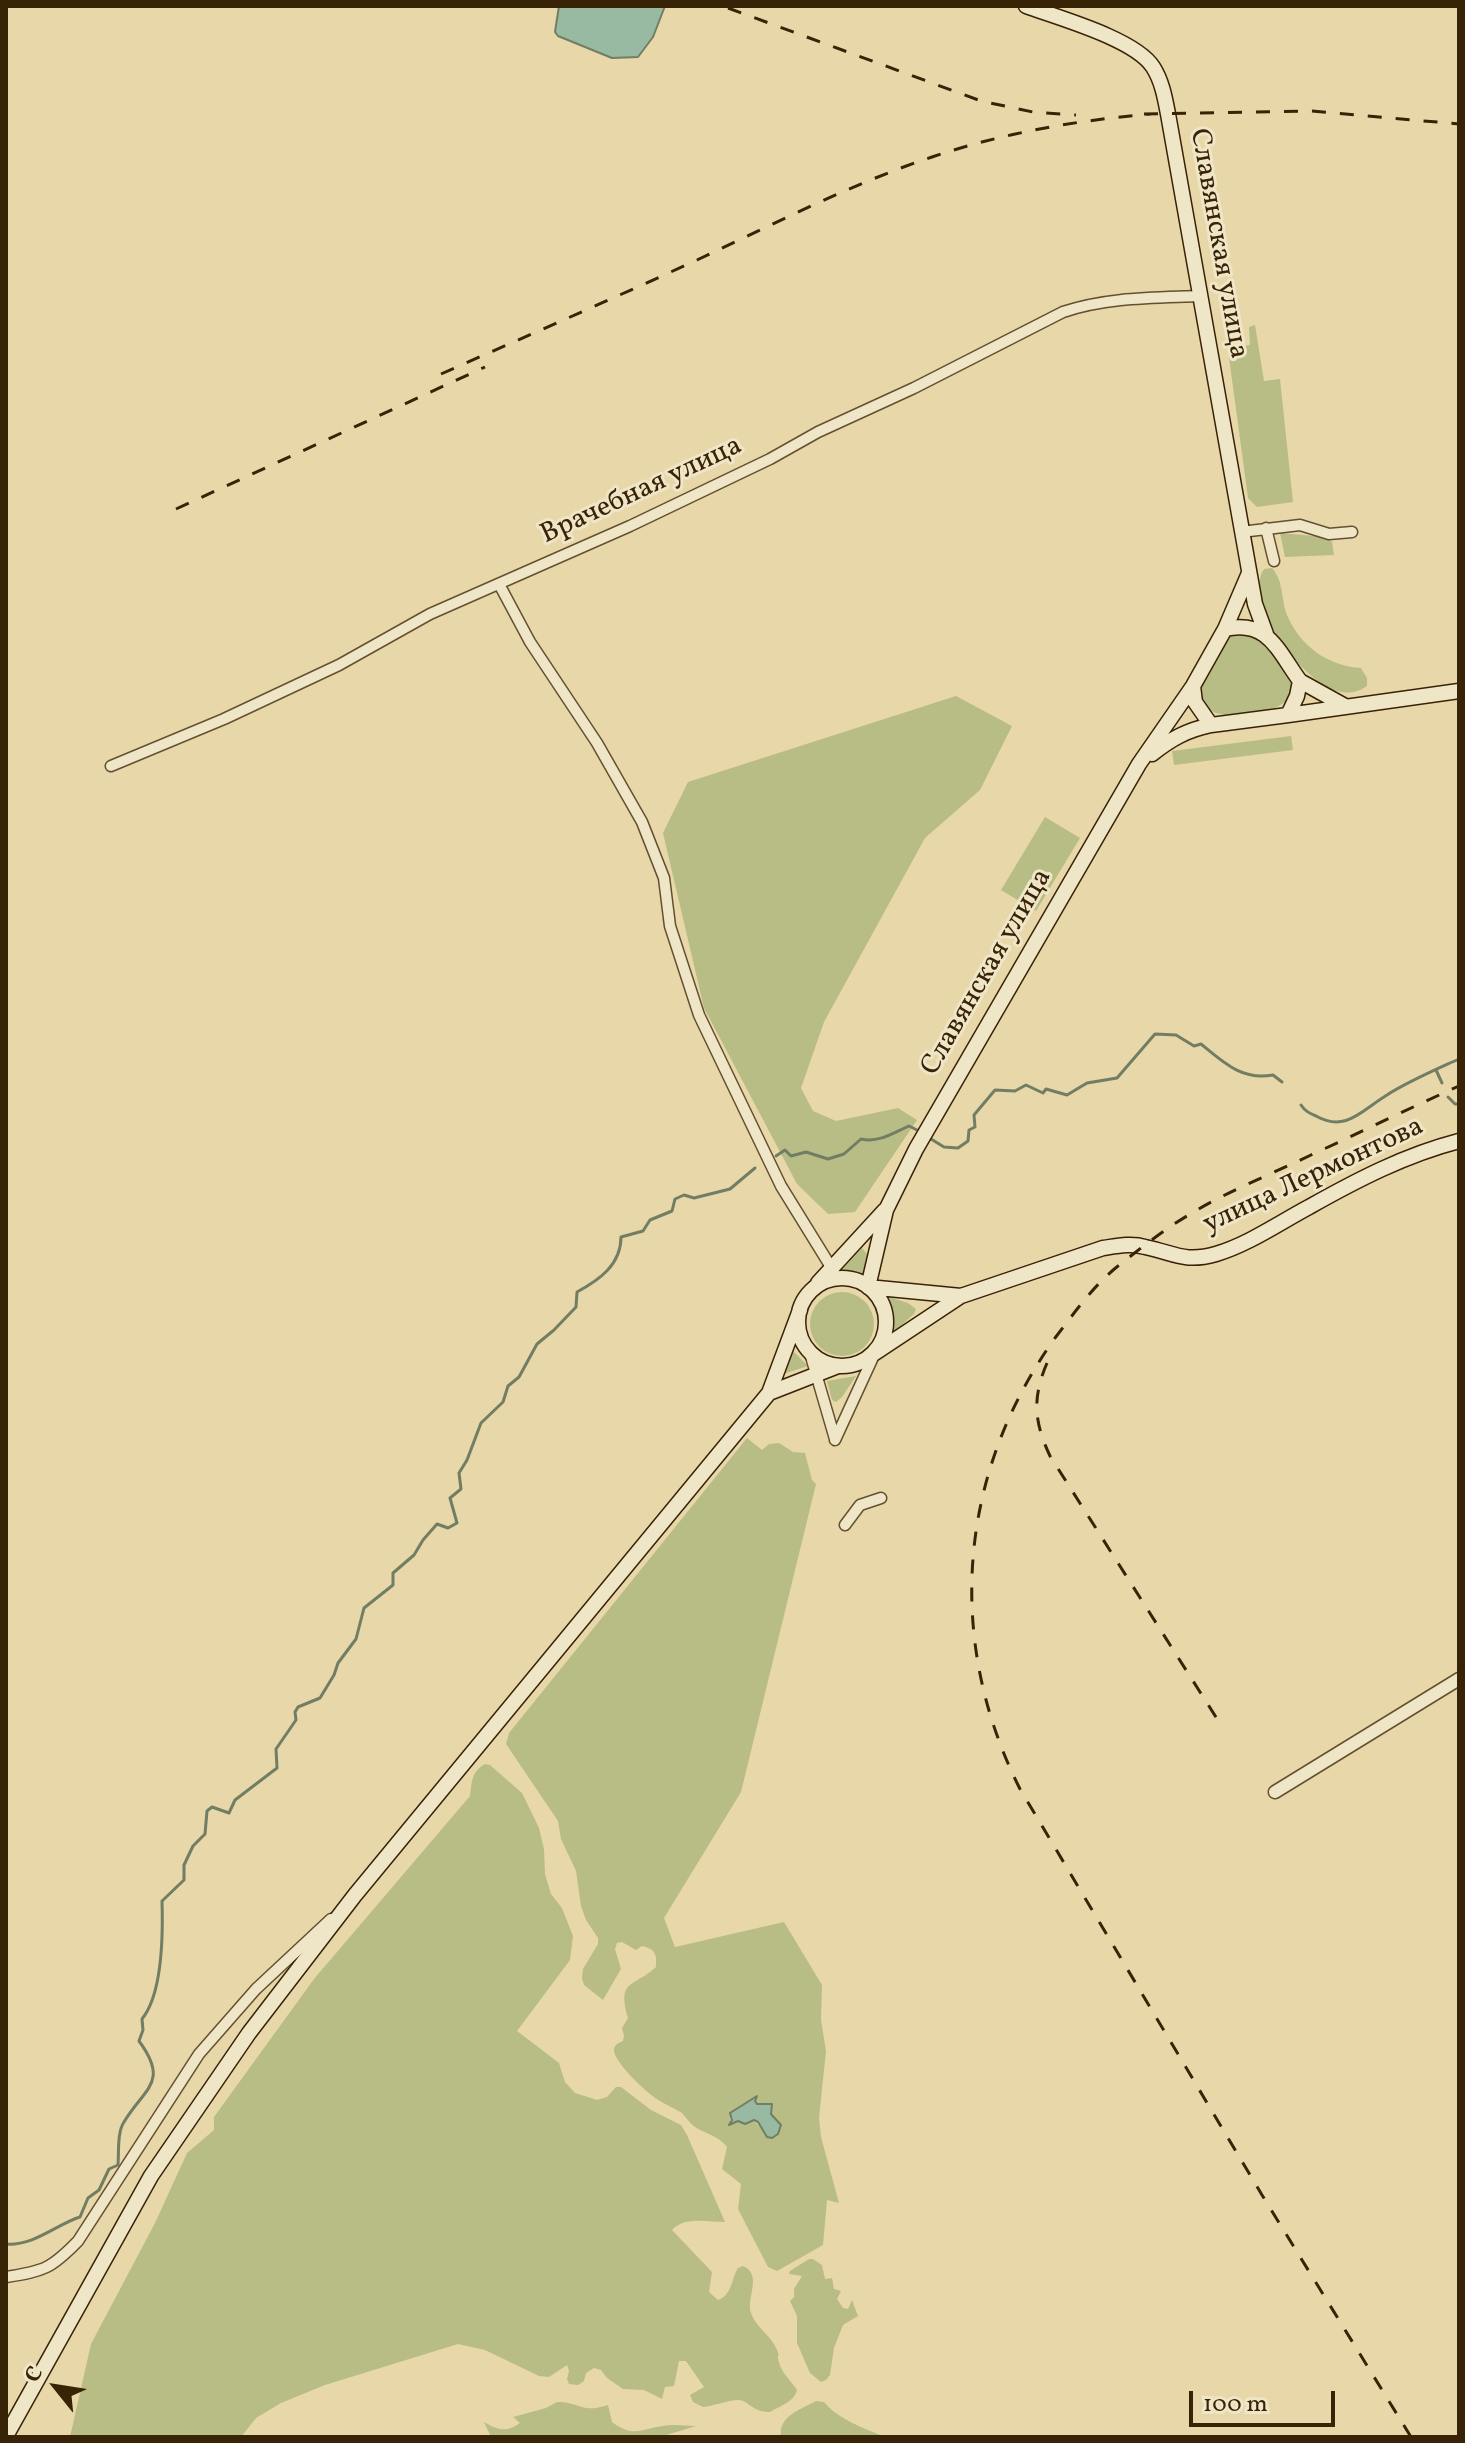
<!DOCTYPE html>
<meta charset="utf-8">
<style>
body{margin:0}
#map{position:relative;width:1465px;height:2443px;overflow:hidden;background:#e7d7a9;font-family:Vollkorn,serif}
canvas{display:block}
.frame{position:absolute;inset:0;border:8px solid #392306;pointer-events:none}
.north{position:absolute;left:16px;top:2347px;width:80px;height:80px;-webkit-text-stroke:6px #efe5c7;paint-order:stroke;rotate:300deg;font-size:22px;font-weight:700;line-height:32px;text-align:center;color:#392306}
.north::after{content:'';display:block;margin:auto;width:28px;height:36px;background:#392306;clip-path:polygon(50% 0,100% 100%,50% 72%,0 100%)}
.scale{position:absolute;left:1189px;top:2391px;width:146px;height:36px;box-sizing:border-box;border:4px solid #392306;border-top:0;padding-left:10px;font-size:24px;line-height:28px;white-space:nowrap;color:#392306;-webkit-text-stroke:6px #efe5c7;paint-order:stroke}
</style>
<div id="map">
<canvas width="1465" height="2443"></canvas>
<div class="frame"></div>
<div class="north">С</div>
<div class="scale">100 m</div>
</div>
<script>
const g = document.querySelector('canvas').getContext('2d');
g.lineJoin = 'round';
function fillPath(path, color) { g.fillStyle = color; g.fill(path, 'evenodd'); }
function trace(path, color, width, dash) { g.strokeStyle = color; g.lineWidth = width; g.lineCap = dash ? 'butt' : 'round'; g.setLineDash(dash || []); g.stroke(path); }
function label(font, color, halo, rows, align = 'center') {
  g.font = font + ' Vollkorn,serif'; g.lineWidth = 6; g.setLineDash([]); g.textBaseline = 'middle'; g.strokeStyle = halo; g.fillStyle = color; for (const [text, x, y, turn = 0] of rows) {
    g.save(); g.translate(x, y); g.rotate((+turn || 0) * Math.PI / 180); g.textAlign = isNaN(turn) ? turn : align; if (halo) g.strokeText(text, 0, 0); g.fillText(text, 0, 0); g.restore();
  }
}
fillPath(new Path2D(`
 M1255 325 1264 381 1280 379 1293 502 1257 507 1248 498 1228 350 1250 345 1249 327Z
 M1280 533 1326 537 1332 542 1334 555 1285 557Z
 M1272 568C1284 581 1281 600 1287 615 1300 646 1328 666 1361 668L1367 678V686C1338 707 1306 673 1289 653 1282 645 1272 638 1268 629 1260 614 1254 583 1264 569Z
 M1239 633C1257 635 1263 643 1274 656 1281 663 1290 672 1292 681 1301 715 1223 724 1207 708 1201 702 1196 694 1197 686 1198 682 1225 640 1227 638 1228 637 1238 634 1239 633Z
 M956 696 1012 726 980 790 925 838 824 1022 801 1088 813 1111 836 1121 898 1108 917 1120 855 1212 828 1214 797 1184 704 1008 663 833 688 782Z
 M1291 736 1293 750 1174 765 1172 751Z
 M1045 817 1080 838 1036 911 1001 890Z
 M862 1248 867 1254 865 1275 842 1270Z
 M810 1324a32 32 0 1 1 64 0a32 32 0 1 1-64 0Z
 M889 1297 908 1303 916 1309 914 1314 894 1332Z
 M792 1350 808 1366 783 1374Z
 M856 1376 842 1397 836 1402 832 1400 827 1381Z
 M747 1438 762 1450 769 1444 779 1443 793 1452 805 1453 812 1480 816 1484 741 1792 664 1918 675 1947 784 1922 822 1985 821 2020 826 2051 819 2118 821 2137 839 2203 827 2200 823 2245 777 2271 768 2267 738 2209 741 2184 722 2169 727 2147C719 2136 706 2134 695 2127 690 2124 686 2117 682 2113 673 2107 663 2104 654 2097 645 2091 612 2060 614 2049 615 2044 619 2043 623 2041L624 2036 622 2028 628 2018C617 1979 633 1988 656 1967 657 1954 655 1949 642 1946L636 1950 622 1942 617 1943 615 1949 621 1969 603 2000 584 1985 582 1978 583 1969 598 1944V1938L586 1920 581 1906 576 1871 561 1839 558 1821 506 1744 509 1733ZM756 2097 754 2101 757 2104 768 2103 771 2114 776 2118 773 2138 768 2137C754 2121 755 2114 730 2124L731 2113Z
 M485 1764 490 1765 522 1793 539 1828 544 1849 545 1874 551 1894 562 1908 573 1936 570 1960 517 2031 559 2063 565 2082 575 2093 597 2100 607 2097 616 2087H621L651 2110 681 2125 687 2135 725 2222C708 2222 684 2216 672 2230L712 2272 709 2292 718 2300C732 2295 731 2280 738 2268L743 2266C763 2275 746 2297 751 2313 756 2328 772 2336 777 2350 781 2359 776 2352 779 2362 781 2372 791 2381 797 2390 794 2402 780 2406 770 2412 751 2412 749 2400 738 2400 728 2400 714 2406 703 2407L693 2402 690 2395 704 2387 686 2361H679L674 2386 665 2387 662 2399 644 2390 623 2389 607 2378 601 2370 594 2368 586 2373 584 2381 578 2385 569 2384 567 2379 569 2371 567 2365 549 2377 539 2376 485 2350 458 2344 325 2385 281 2403 256 2418 241 2437H70L91 2344 155 2223 187 2153 214 2130V2117L314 1979 470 1796C472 1782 471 1772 485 1764Z
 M809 2259H813L822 2265 825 2279 832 2278 834 2289 841 2291 837 2299 843 2308 848 2309 852 2300 858 2316 843 2325 834 2348 830 2375 826 2380 821 2382 810 2373 797 2343V2316L790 2301 794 2297V2289L802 2276 789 2274 790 2271Z
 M816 2401 824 2402C839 2420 864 2428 885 2437H781C778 2416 800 2410 816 2401Z
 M557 2402C581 2402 581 2414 608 2405L612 2422C634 2438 640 2429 663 2426 673 2424 686 2426 696 2426L660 2437H491L484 2422C497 2430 507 2433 520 2423L513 2417 546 2408Z`), '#b8bd86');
const water = new Path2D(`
 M559 6H665L653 37 638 57 612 58 558 36 555 32Z
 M757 2096 755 2101 757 2104H772L771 2114 781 2125 778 2134 772 2138 767 2137 758 2122 754 2120 745 2124 738 2121 729 2125 732 2120 730 2113Z`);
fillPath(water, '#98baa2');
trace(water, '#727e64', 2);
trace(new Path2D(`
 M1436 1070 1442 1083
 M1448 1097 1455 1104H1459
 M1301 1105C1305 1111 1309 1113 1316 1116 1346 1133 1362 1110 1387 1095 1409 1081 1435 1070 1459 1059
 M931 1139 944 1147 958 1148 968 1141 969 1130 975 1127 974 1115 995 1090 1015 1091 1026 1085 1043 1093 1046 1089 1067 1095 1087 1083 1117 1078 1155 1034 1176 1035 1194 1046 1201 1044C1223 1062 1242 1081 1273 1075L1282 1082
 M776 1156 785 1150 791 1156 806 1152 828 1159 844 1154 861 1139C879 1143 893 1133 909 1126L917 1130
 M6 2244C34 2246 55 2225 80 2217L88 2198 99 2190 109 2169 118 2165C119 2153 117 2132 124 2122 144 2088 170 2083 139 2041L143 2030 142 2019C163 1993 163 1934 162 1901L184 1880V1865L193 1846 205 1834 207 1811 212 1807 229 1813 235 1800 277 1768 276 1749 296 1720 295 1712 298 1707 320 1698 334 1675 338 1663 356 1639 364 1608 393 1585V1573L414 1555 423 1540 437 1524 448 1528 457 1523 450 1498 461 1489 459 1473 467 1460 481 1423 503 1402 508 1386 519 1377 537 1344 554 1330 576 1307 577 1292C599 1280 621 1265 621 1237L643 1231 650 1220 672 1211 675 1199 684 1195 694 1198 730 1189 755 1168`), '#727e64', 3);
const minor = new Path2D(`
 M1266 528 1274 561
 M1241 532 1300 525 1329 534 1352 532
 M499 584 530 642 597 743 642 822 664 878 670 926 699 1015 781 1186 831 1267
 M111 766 224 719 339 665 430 614 630 526 770 459 818 432 914 388 1063 312C1108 297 1154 298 1200 296
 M810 1353 835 1439
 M835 1440 875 1353
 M845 1525 860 1505 881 1498
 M6 2277C44 2271 51 2269 78 2241L199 2054 256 1989 331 1919`);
const tertiary = new Path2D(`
 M1275 1792 1459 1679`);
const secondary = new Path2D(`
 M1026 6C1059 18 1135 39 1153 67 1162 81 1165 98 1168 114L1255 604 1266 634
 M1225 629 1249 573
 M1300 681 1345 706
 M1288 715 1459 691
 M1152 754C1171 739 1187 730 1211 725
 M798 1322a44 44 0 1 1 88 0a44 44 0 1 1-88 0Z
 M818 1283 885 1210
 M961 1296 868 1287 886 1210 916 1149 1139 764 1193 686 1225 629C1268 619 1278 651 1300 681L1297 696 1288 715 1211 725 1195 702 1193 686
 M875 1353 961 1296 1103 1248C1117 1246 1132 1243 1145 1247 1175 1253 1184 1263 1216 1254 1249 1244 1279 1223 1309 1207 1357 1180 1405 1155 1459 1141
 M769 1393 838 1366
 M6 2436 151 2176 249 2033 355 1895 769 1393 800 1310`);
trace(minor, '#64502f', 13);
trace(tertiary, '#64502f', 15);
trace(secondary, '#392306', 17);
trace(minor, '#efe5c7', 10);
trace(tertiary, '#efe5c7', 12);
trace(secondary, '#efe5c7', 14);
trace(new Path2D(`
 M728 8 981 101 1033 112 1076 115
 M1144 114 1311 111 1459 124
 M441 374C527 336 612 299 697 260 774 224 851 184 932 157 1003 133 1078 120 1152 114
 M176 509 485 367
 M1047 1363C1032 1398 1034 1422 1050 1456L1221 1725
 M1411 2437 1262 2195 1020 1789C945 1640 958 1474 1055 1338 1075 1312 1093 1286 1118 1266 1142 1247 1166 1228 1192 1213 1230 1190 1272 1174 1311 1155 1361 1132 1410 1108 1459 1086`), '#392306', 3, [14, 14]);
label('28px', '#392306', '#efe5c7', [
 ["Славянская улица",1217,244,80],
 ["Врачебная улица",642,492,-25],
 ["Славянская улица",988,973,-60],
 ["улица Лермонтова",1314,1177,-25]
]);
</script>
